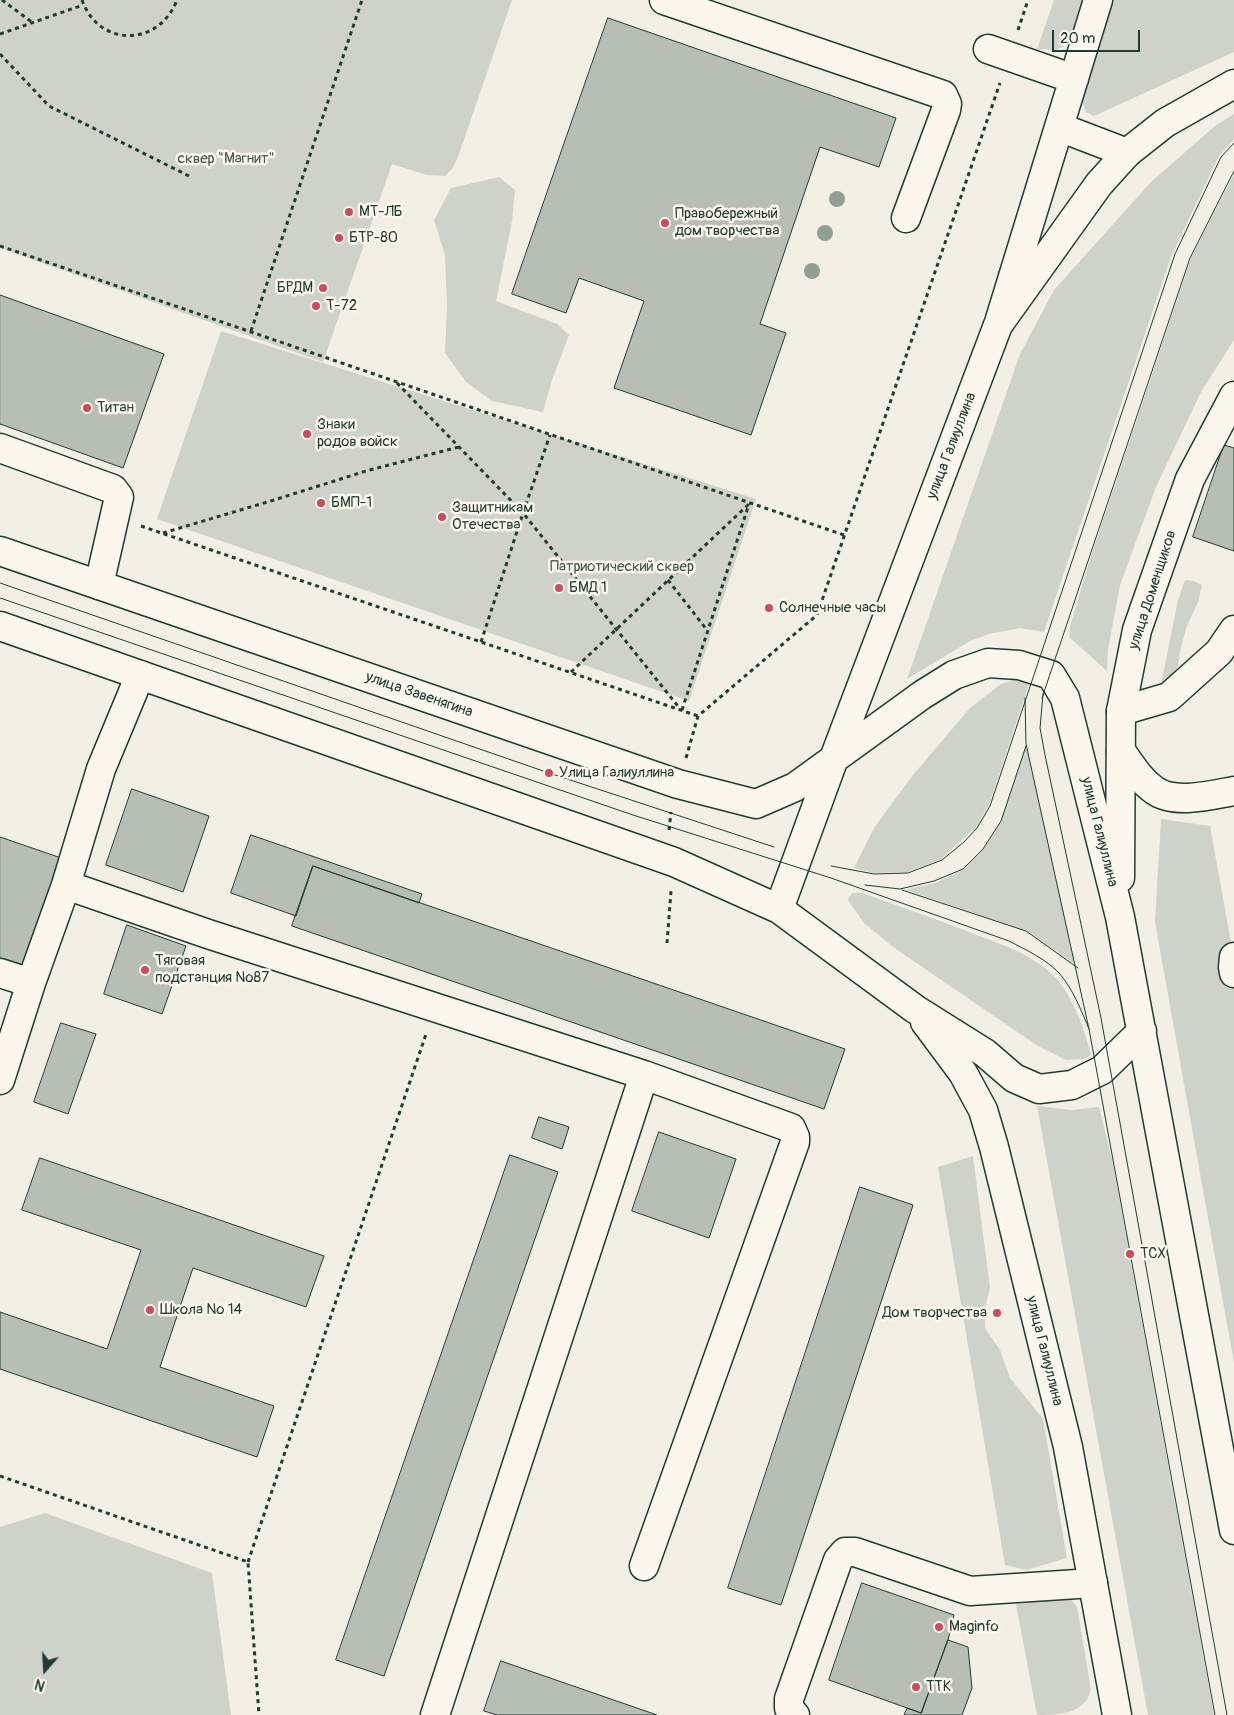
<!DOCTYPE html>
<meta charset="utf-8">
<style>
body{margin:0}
#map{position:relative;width:1234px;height:1715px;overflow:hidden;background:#f2f0e5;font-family:Pangolin,sans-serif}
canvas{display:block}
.north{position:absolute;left:20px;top:1645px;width:50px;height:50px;-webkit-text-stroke:4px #fbf7ec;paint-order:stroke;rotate:199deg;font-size:14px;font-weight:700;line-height:20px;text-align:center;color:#1f3d34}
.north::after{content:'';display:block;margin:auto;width:18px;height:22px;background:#1f3d34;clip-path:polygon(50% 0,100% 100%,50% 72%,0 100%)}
.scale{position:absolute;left:1052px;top:30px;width:88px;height:22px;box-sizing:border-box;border:2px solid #1f3d34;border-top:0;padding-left:6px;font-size:15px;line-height:18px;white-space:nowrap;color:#1f3d34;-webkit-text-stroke:4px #fbf7ec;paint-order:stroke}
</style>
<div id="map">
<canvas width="1234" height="1715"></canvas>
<div class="north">N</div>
<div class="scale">20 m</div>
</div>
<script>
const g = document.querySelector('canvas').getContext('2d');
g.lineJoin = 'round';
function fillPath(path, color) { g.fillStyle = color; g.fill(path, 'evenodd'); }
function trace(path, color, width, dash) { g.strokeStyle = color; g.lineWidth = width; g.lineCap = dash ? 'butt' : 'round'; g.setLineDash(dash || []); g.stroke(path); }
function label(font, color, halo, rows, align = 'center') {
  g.font = font + ' Pangolin,sans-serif'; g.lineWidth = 5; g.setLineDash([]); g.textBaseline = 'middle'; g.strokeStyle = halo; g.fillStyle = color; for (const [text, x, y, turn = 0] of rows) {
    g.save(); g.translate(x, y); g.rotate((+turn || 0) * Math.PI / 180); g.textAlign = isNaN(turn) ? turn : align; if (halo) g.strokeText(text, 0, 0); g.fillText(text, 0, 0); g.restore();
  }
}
fillPath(new Path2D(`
 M0 0H512L458 157 452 169 445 176 427 175 392 164 323 362 0 248Z
 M1054 0H1082L1075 25 1063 47 1055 50 1037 49Z
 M1112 0H1234V52L1094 116 1086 112 1082 101 1085 79Z
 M1234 114V139L1219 156 1171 257 1044 632 1020 628 989 634 970 641 907 679 1020 354 1054 290 1151 182 1215 126Z
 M1234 174V340L1201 392 1156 487 1120 585 1108 649 1107 671 1069 637 1070 626 1091 556 1191 258Z
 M499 177 515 190 512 221 496 301 557 324 569 335 552 380 543 412 492 401 466 382 445 353 447 306 445 255 434 220 451 188Z
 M221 331 756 499 689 701 157 519Z
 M1185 580 1194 581 1202 585 1198 602 1187 626 1180 651 1178 666 1168 685H1161L1178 600Z
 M1022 677 1031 678 989 805 977 826 941 859 908 872 873 873 854 868 874 828 913 775 970 708 1001 684Z
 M1026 745 1075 964 1027 931 906 890 935 883 963 870 983 850 1001 821Z
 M1161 819 1210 826 1234 959V1363L1155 922Z
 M852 893H862C901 907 939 920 977 935 1004 945 1033 955 1054 976 1072 994 1085 1030 1091 1055L1084 1059 1066 1060 1038 1046 893 947 864 923 848 900Z
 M1037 1106 1071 1110 1099 1107 1112 1159 1214 1715H1148Z
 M973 1156 990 1288 985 1307V1328L1000 1350 1010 1378 1043 1419 1067 1558 1026 1570 1005 1565 938 1167Z
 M45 1513 212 1573 231 1715H0V1527Z
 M1014 1594 1068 1595 1077 1607 1091 1689C1086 1714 1059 1715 1037 1715Z`), '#cfd2c8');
const building = new Path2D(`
 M608 18 896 118 879 167 820 147 760 324 786 333 751 435 614 388 644 301 579 278 566 313 512 294Z
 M0 295 164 354 123 468 0 424Z
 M1224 445 1234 448V551L1193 537Z
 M132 789 209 816 183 892 106 865Z
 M251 835 422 894 419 903 313 866 296 916 231 893Z
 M0 837 67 860 30 969 0 958Z
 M313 866 845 1049 824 1109 292 926Z
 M127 925 186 946 162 1014 104 994Z
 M61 1023 96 1034 68 1114 34 1102Z
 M539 1117 569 1127 562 1149 532 1138Z
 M659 1132 736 1159 709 1238 632 1211Z
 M510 1155 558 1172 384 1676 336 1660Z
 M40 1158 324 1256 306 1307 193 1268 160 1367 274 1406 257 1457 0 1369V1312L107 1349 141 1250 22 1210Z
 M860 1187 913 1205 781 1605 728 1588Z
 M862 1583 954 1615 948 1640 921 1713 829 1680Z
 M948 1640 968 1647 972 1688 962 1715H904L907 1708 921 1713Z
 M501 1661 657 1715H497L484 1711Z`);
fillPath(building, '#b7beb3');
trace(building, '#1f3d34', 1);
const minor = new Path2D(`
 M664 0 943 95 947 104 946 110 906 218
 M988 49 1074 79
 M1059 127 1127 153
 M1000 319 1098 0
 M0 448 113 489 119 497 99 585
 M1121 711 1169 697 1219 652 1234 630
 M1121 751C1131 765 1140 780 1154 790 1174 805 1212 795 1234 791
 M66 885 208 934 644 1075 791 1128 795 1137V1142L644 1566
 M1234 957 1233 967 1234 973
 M0 973 31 983
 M0 1080 31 983 66 885 101 769 140 675
 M435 1715 644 1075
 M795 1715 789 1708V1699L838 1560 845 1552H855L970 1591 1093 1583`);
const major = new Path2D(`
 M0 551 678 784 756 804 795 787 922 695 954 675 988 663 1019 665 1051 675 1065 698 1120 917 1234 1530
 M0 626 674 862 779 909 915 1009 985 1053 1014 1078 1039 1089 1072 1085 1102 1070 1142 1031
 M1120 878 1121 711 1137 630 1190 479 1234 396
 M779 909 833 761 998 325 1099 184 1127 153 1165 123 1234 84
 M925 1022 963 1073 983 1110 994 1147 1068 1447 1117 1715`);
trace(minor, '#1f3d34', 31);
trace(major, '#1f3d34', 31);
trace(new Path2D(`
 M2 0 33 23
 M82 0C99 48 159 47 177 0
 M1018 30 1028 0
 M0 34 83 5
 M0 54 49 106 189 176
 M0 246 844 535
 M251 331 362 0
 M397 383 523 513 681 710
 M141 526 698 716
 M163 533 274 500 366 471 459 447
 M668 580 707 630
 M481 642 523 513 550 435
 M571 672 750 503
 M682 710 749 504
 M686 758 698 716 817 615 1000 83
 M669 830 671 812
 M667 943 671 891
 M0 1476 248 1562 259 1715
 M248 1562 426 1034`), '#1f3d34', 3, [4, 4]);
trace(minor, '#fbf7ec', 28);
trace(major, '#fbf7ec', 28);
trace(new Path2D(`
 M0 583 549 773 774 847
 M0 598 633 815 831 878 1009 941C1026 950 1046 959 1059 973 1073 989 1081 1010 1089 1029
 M1043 694 1040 728 1045 755 1101 1018 1227 1715
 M1025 698 1026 744 1089 1029 1215 1715
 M1042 698 1190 258 1234 171
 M831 866 874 874 908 873 942 860 964 842 977 828 990 806 1175 254 1221 157 1234 143
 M865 885 900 889 934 881 963 869 983 849 1001 821 1026 746
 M902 890 1026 931 1078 968`), '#1f3d34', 1);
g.fillStyle = '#919e94';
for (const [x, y] of [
 [837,199],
 [825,233],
 [812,271]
]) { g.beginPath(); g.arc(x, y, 8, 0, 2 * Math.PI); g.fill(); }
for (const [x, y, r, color] of [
 [349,212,5,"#d1495b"],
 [665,223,5,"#d1495b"],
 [339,238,5,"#d1495b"],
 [323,288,5,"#d1495b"],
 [316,306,5,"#d1495b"],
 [87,408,5,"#d1495b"],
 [307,434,5,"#d1495b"],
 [321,503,5,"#d1495b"],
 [442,517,5,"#d1495b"],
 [559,588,5,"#d1495b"],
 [769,608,5,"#d1495b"],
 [549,773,5,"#d1495b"],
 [145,970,5,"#d1495b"],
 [1130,1254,5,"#d1495b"],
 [150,1310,5,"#d1495b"],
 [997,1313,5,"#d1495b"],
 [939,1627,5,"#d1495b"],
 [916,1687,5,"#d1495b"]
]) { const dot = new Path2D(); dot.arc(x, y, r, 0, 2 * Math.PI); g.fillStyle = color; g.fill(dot); trace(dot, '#fbf7ec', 2); }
label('15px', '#425b52', '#fbf7ec', [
 ["сквер \"Магнит\"",226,159],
 ["Патриотический сквер",622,567]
]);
label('15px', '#1f3d34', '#fbf7ec', [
 ["МТ-ЛБ",359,212],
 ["Правобережный",675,214],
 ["дом творчества",675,231],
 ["БТР-80",349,238],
 ["БРДМ",313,288,"right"],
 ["Т-72",326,306],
 ["Титан",97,408],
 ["Знаки",317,425],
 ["родов войск",317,442],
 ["БМП-1",331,503],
 ["Защитникам",452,508],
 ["Отечества",452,525],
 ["БМД 1",569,588],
 ["Солнечные часы",779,608],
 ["Улица Галиуллина",559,773],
 ["Тяговая",155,961],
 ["подстанция №87",155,978],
 ["ТСХ",1140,1254],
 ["Школа № 14",160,1310],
 ["Дом творчества",987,1313,"right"],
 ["Maginfo",949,1627],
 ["ТТК",926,1687]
], 'left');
label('15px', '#1f3d34', '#fbf7ec', [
 ["улица Галиуллина",952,446,-69],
 ["улица Доменщиков",1153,590,-72],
 ["улица Завенягина",419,695,19],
 ["улица Галиуллина",1099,832,76],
 ["улица Галиуллина",1044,1351,76]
]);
</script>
